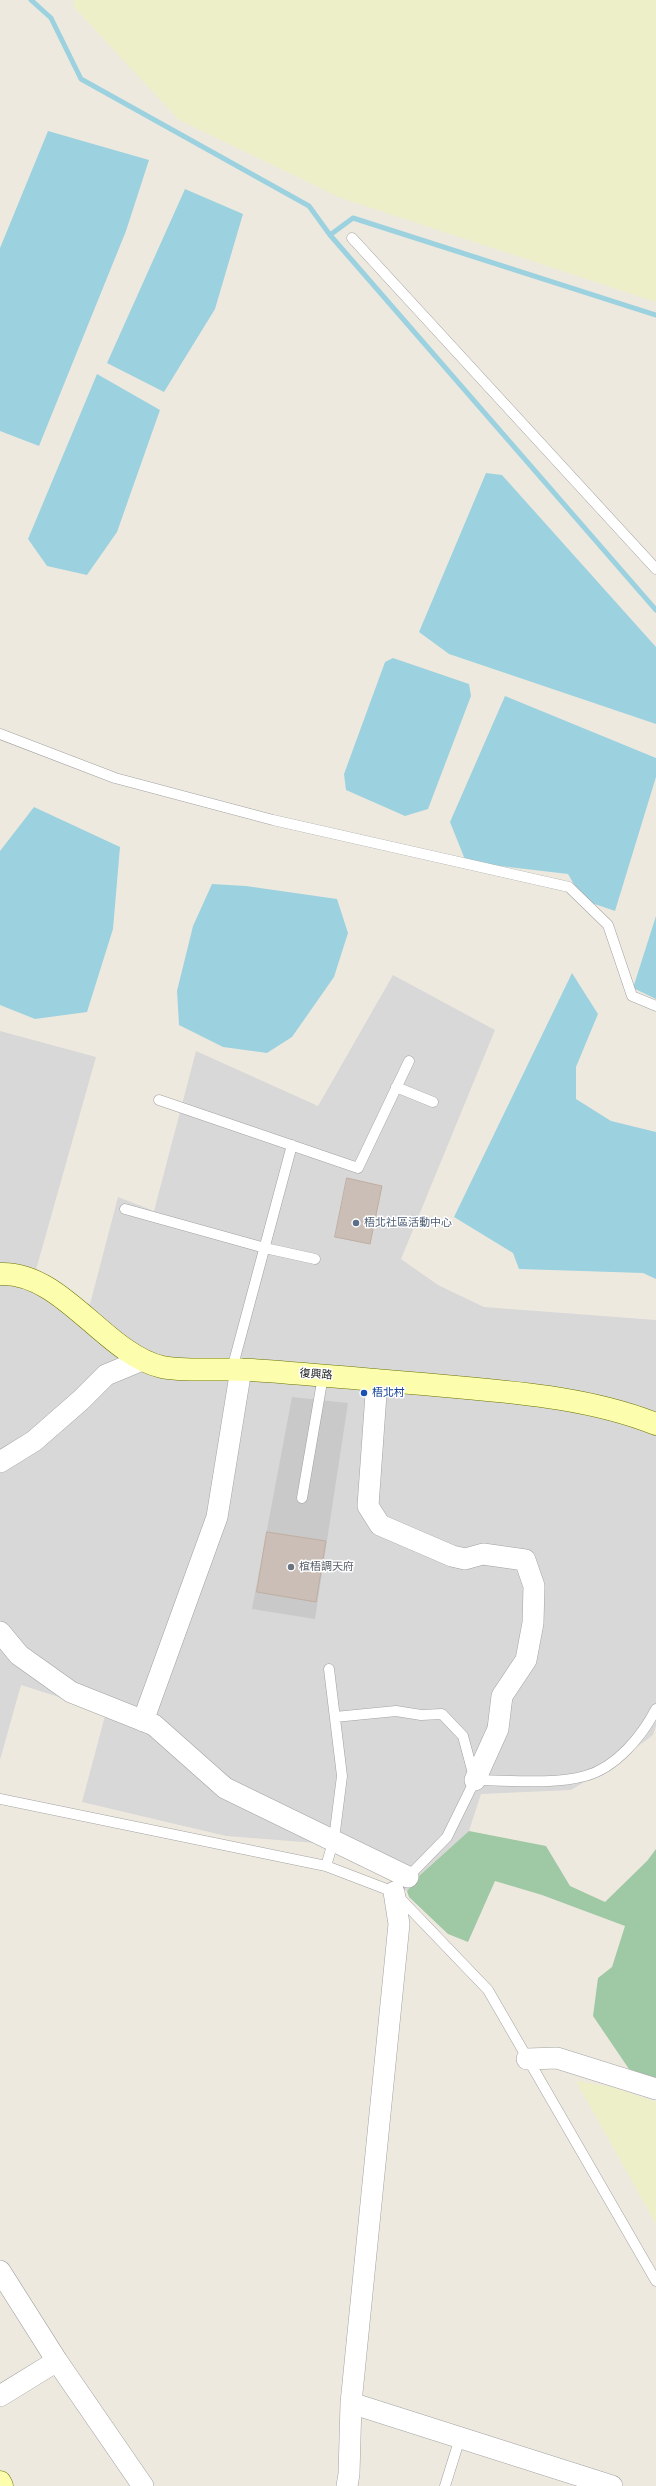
<!DOCTYPE html>
<meta charset="utf-8">
<style>
body{margin:0}
canvas{display:block;background:#eee9df}
</style>
<canvas width="656" height="2486"></canvas>
<script>
const g = document.querySelector('canvas').getContext('2d');
g.lineJoin = 'round';
function fillPath(path, color) { g.fillStyle = color; g.fill(path, 'evenodd'); }
function trace(path, color, width, dash) { g.strokeStyle = color; g.lineWidth = width; g.lineCap = dash ? 'butt' : 'round'; g.setLineDash(dash || []); g.stroke(path); }
function label(font, color, halo, rows, align = 'center') {
  g.font = font + ' "Nunito Sans","Noto Sans TC",sans-serif'; g.lineWidth = 3; g.setLineDash([]); g.textBaseline = 'middle'; g.strokeStyle = halo; g.fillStyle = color; for (const [text, x, y, turn = 0] of rows) {
    g.save(); g.translate(x, y); g.rotate((+turn || 0) * Math.PI / 180); g.textAlign = isNaN(turn) ? turn : align; if (halo) g.strokeText(text, 0, 0); g.fillText(text, 0, 0); g.restore();
  }
}
fillPath(new Path2D(`
 M393 975 495 1030 401 1259 438 1285 484 1307 656 1320V1726L653 1735 616 1763 571 1790 481 1794 469 1831 419 1876 407 1891 329 1844 226 1836 82 1802 106 1712 21 1685 0 1760V1031L96 1057 32 1284 90 1304 118 1197 154 1211 196 1051 318 1106Z`), '#d9d8d8');
fillPath(new Path2D(`
 M292 1397 348 1403 315 1619 252 1609Z`), '#c9c9c9');
fillPath(new Path2D(`
 M75 0H656V302L341 198 179 120 73 6Z
 M576 2081 612 2087 656 2102V2224Z`), '#edefc9');
fillPath(new Path2D(`
 M469 1831 546 1846 570 1886 605 1902 647 1861 656 1849V2079L629 2069 593 2016 598 1978 612 1967 625 1926 542 1895 495 1881 468 1942 448 1934 409 1897 407 1891 419 1876Z`), '#9fc8a4');
fillPath(new Path2D(`
 M48 131 149 160 126 231 39 446 0 431V248Z
 M185 189 243 214 215 309 164 392 107 363Z
 M97 374 160 410 117 532 87 575 47 566 28 539Z
 M486 473 502 475 656 647V724L449 654 419 632Z
 M393 658 469 684 471 696 428 809 405 816 346 790 344 774 385 662Z
 M505 696 656 758V777L615 911 583 900 568 874 466 862 450 822Z
 M34 807 120 847 113 929 87 1012 35 1019 0 1005V851Z
 M212 884 246 886 337 899 348 933 334 977 292 1037 267 1053 223 1047 179 1025 177 991 193 926Z
 M656 916V999L633 988Z
 M572 973 598 1014 576 1067V1099L611 1121 656 1132V1279L643 1273 519 1269 513 1253 454 1217Z`), '#9cd2df');
trace(new Path2D(`
 M31 0 51 18 81 79 309 206 330 235 353 218 656 315
 M330 235 656 610`), '#9cd2df', 5);
const building = new Path2D(`
 M347 1178 382 1186 370 1244 335 1237Z
 M267 1532 326 1541 316 1602 257 1592Z`);
fillPath(building, '#cabeb6');
trace(building, '#c0aea1', 1);
const lane = new Path2D(`
 M352 238 656 569
 M0 734 115 778 273 820 569 887 608 925 632 996 656 1006
 M396 1087 433 1102
 M159 1100 358 1168 409 1061
 M125 1209 265 1248 315 1259
 M232 1369 292 1145
 M302 1498 323 1376
 M335 1717 396 1711 421 1715 442 1714 463 1736 474 1777
 M0 1799 326 1866 394 1892 488 1990 656 2281
 M326 1866 334 1839 342 1776 329 1669
 M406 1879 447 1837 475 1780C508 1780 552 1785 585 1776 616 1768 642 1736 656 1709
 M445 2486 460 2438`);
const street = new Path2D(`
 M377 1380 368 1506 380 1525 452 1556 465 1559 483 1554 525 1560 534 1586 533 1623 526 1660 502 1696 498 1729 475 1780
 M0 1462 34 1441 81 1400 106 1375 142 1360
 M0 1632 19 1655 71 1692 154 1725 225 1788 408 1877
 M143 1721 217 1517 241 1369
 M527 2059 557 2058 656 2089
 M0 2271 57 2361 143 2486
 M0 2396 57 2361
 M351 2403 612 2486
 M347 2486 349 2474 351 2403 399 1924 394 1892`);
const secondary = new Path2D(`
 M0 1274C62 1271 105 1354 162 1367 186 1372 226 1368 252 1370 320 1375 388 1381 456 1387 523 1393 593 1399 656 1424
 M0 2482 2 2486`);
trace(lane, '#a2a2a2', 11);
trace(street, '#a2a2a2', 22);
trace(secondary, '#6b7400', 23);
trace(lane, '#fff', 10);
trace(street, '#fff', 21);
trace(secondary, '#fdfead', 22);
for (const [x, y, r, color] of [
 [356,1223,4,"#5c6f8a"],
 [364,1393,4,"#1a4fb4"],
 [291,1567,4,"#6b7280"]
]) { const dot = new Path2D(); dot.arc(x, y, r, 0, 2 * Math.PI); g.fillStyle = color; g.fill(dot); trace(dot, '#fff', 1.5); }
label('11px', '#4e5e75', '#fff', [
 ["梧北社區活動中心",364,1223]
], 'left');
label('11px', '#1b1b1b', '#fff', [
 ["復興路",316,1375,4]
]);
label('11px', '#164399', '#fff', [
 ["梧北村",372,1393]
], 'left');
label('11px', '#5b616d', '#fff', [
 ["椬梧調天府",299,1567]
], 'left');
</script>
